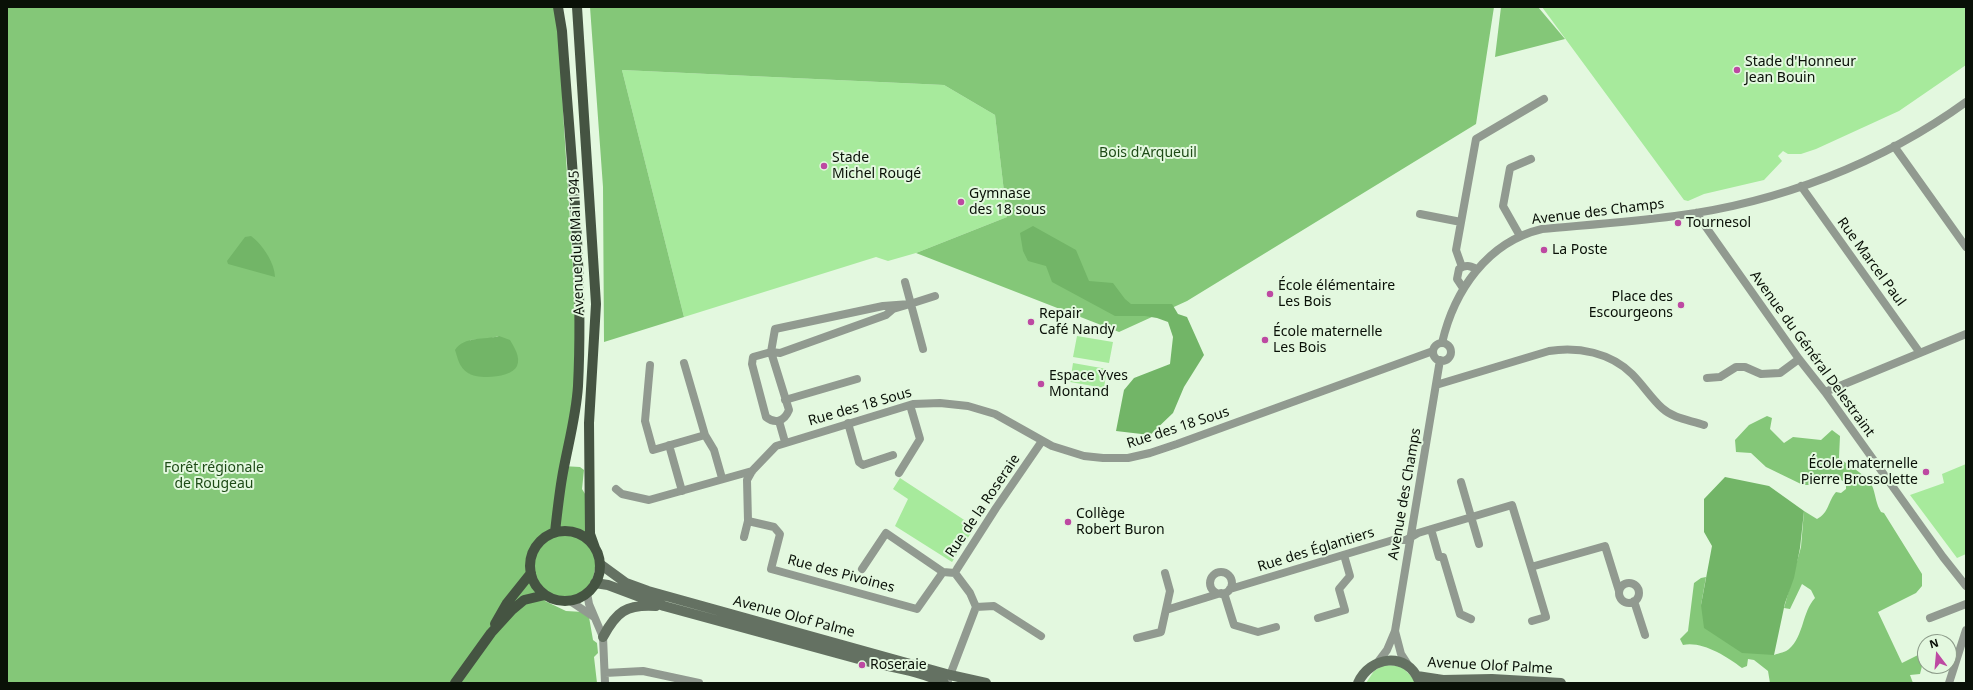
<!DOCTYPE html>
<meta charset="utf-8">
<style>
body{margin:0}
#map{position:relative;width:1973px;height:690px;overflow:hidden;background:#e3f8df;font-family:"Noto Sans",sans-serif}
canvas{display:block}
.frame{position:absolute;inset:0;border:8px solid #091007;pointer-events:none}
.north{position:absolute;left:1917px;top:634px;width:40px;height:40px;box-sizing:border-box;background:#e3f8df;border:1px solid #8c9b89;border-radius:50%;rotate:344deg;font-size:11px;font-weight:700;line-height:16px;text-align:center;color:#091007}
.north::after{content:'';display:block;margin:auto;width:14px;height:18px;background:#bd49a2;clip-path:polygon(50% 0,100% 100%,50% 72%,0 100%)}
</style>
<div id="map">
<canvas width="1973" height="690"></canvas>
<div class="frame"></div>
<div class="north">N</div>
</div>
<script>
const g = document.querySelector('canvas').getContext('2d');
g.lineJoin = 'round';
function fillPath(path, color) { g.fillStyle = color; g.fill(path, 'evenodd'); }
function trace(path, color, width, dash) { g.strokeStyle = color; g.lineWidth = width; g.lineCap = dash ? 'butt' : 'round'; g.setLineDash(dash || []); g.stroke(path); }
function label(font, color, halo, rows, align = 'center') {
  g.font = font + ' "Noto Sans",sans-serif'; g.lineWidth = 4; g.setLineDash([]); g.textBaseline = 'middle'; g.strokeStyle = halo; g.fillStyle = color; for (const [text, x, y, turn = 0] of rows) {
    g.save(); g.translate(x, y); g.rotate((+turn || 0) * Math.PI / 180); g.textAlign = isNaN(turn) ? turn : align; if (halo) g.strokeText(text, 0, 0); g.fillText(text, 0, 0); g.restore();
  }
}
fillPath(new Path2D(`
 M1542 7H1966V65L1899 111 1816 149 1801 154H1788L1783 151 1778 156 1782 161 1764 180 1704 194 1688 201 1684 200Z
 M622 70 944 85 995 115 1007 217 916 253 888 261 876 257 684 317Z
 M1077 336 1113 342 1109 363 1073 357Z
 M1073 363 1107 369 1104 388 1070 382Z
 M1966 464V554L1957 558 1910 495 1944 483 1942 474Z
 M900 478 975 527 952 562 895 526 908 499 893 489Z
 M1384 665 1401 666 1418 683H1366L1374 671Z`), '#a7ea9c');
fillPath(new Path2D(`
 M7 7H560L563 111 576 315 574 389 562 466 580 467 584 470 582 489 587 497C591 522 608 580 580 594 567 601 559 593 545 601L566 611 583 612 589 617 593 640 597 643 598 653 594 657 597 683H7ZM499 336 469 374 470 340 488 339Z
 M590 7H1494L1476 124 1187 301 1119 332 916 253 1007 217 995 115 944 85 622 70 684 317 604 342 603 187Z
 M1501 7H1538L1565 39 1495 57Z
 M1767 416 1772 418 1770 429 1784 443 1793 437 1821 440 1832 430 1840 436 1839 458C1848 465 1870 477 1873 488 1876 497 1876 504 1881 512L1884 513 1922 574V586L1916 593 1878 612 1902 663 1924 652 1925 654 1920 674 1910 675 1913 683H1770L1768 671 1754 660 1748 659 1747 666 1742 668C1726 656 1702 641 1683 645L1680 639 1688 631 1694 583 1701 578 1706 577 1701 605 1774 655C1779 653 1786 652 1789 649 1804 636 1802 612 1815 598L1811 590 1802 584 1790 609 1784 608 1801 547 1804 511 1817 519C1829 513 1828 501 1836 492L1841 493 1846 489V483L1833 475 1818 485H1803L1766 467 1751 453 1736 452 1735 440 1749 425Z`), '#84c778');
fillPath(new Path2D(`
 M1033 226 1076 250 1089 281 1113 283 1125 299 1131 304H1172L1178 314 1187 317 1204 355 1184 387 1173 413 1150 435 1116 431 1124 390 1134 378 1170 364 1173 337 1168 322 1157 318 1145 316H1115L1052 282 1046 266 1028 261 1023 251 1020 233Z
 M251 236C262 244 275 263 275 277L228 264 227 261 245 237Z
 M499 336 510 340C514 347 521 357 517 366 512 378 478 380 468 373 459 367 458 359 455 350 464 336 485 340 499 336Z
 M1725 477 1769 486 1804 511 1800 548 1794 578 1785 603 1774 655 1742 653 1704 628 1701 605 1712 546 1704 532V499Z`), '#72b567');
trace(new Path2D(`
 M1894 146 1966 247
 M1801 186 1920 353
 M1696 213 1799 359 1825 392 1943 557 1966 586
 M1420 214 1461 222
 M1520 236 1503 206 1510 168 1531 159
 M1462 267 1456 250 1476 139 1544 99
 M905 282 923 349
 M1463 288 1457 279 1459 269C1466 264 1470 266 1477 269
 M910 304 893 309 886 315 780 353 771 352 775 329 883 306Z
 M910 304 935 296
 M1442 343C1454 291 1487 242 1542 229 1586 225 1631 222 1675 216 1778 203 1882 163 1966 102
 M1433 352a9 9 0 1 1 18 0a9 9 0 1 1-18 0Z
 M771 352 789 410C784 422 775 424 766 417L752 364 753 357Z
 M684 363 705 435
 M650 365 645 421 653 450 705 435 714 450 722 478
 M1707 378 1720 377 1736 367H1745L1761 374 1780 373 1799 359
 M1436 385 1549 351C1578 346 1611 353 1632 374 1643 385 1651 398 1662 408 1674 419 1690 420 1704 425
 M1825 392 1966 334
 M785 400 857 379
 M779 421 785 442
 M848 423 859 462 863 465 893 455
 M669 445 682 491
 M899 473 920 439 910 405
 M1461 482 1479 544
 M616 489 622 494 649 500 752 471
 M748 521 774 527 780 534 771 569 917 609 943 572 955 573
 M1431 529 1439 557H1443L1460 614 1471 619
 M744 537 748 521 747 480 752 471 776 446 913 404 940 403 968 406 995 414 1052 446 1084 456 1103 458H1128L1150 453 1177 444 1433 351
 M1531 567 1546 617 1532 621
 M862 569 886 533 943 572
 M1210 583a11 11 0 1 1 22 0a11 11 0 1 1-22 0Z
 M1619 593a10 10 0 1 1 20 0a10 10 0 1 1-20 0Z
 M1230 589 1393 540H1406L1418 533 1512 505 1531 567 1605 546 1619 591
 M587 593 589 604 603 637 605 683
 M1224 593 1234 625 1258 632 1276 627
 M570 601 594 617
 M1634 601 1645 635
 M976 607 994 606 1041 636
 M1166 610 1221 593
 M1318 618 1345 610 1339 589 1350 576 1344 555
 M1930 618 1966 604
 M1395 631 1401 654 1410 668
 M1137 638 1161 632 1170 591 1165 573
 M1378 662 1387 650 1395 631 1440 360
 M605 673 643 671 699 683
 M947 683 976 607 970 593 955 573 957 569 996 508 1042 441
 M1949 683 1966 630`), '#919a90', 8);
trace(new Path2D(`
 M600 564 626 583 648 591 950 675 986 683
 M595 583 608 585 664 606 862 660C889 667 918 670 944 683
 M603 637C616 612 626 604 656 606
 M1417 676 1443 680 1492 679 1561 683
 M1358 683C1370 656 1407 651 1419 681`), '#647162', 10);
trace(new Path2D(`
 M577 7 596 304 589 423 590 534 595 548
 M530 566a35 35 0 1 1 70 0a35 35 0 1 1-70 0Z
 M555 532C557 514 559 496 562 478 567 448 576 418 578 386 584 268 570 149 562 31L558 7
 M495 624 507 603 531 573
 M455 683 491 633 512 610 524 600 545 595`), '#455442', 10);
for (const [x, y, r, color] of [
 [1737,70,4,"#bd49a2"],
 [824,166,4,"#bd49a2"],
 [961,202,4,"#bd49a2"],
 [1678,223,4,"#bd49a2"],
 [1544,250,4,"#bd49a2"],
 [1270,294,4,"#bd49a2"],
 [1681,305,4,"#bd49a2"],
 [1031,322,4,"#bd49a2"],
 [1265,340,4,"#bd49a2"],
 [1041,384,4,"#bd49a2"],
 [1926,472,4,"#bd49a2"],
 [1068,522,4,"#bd49a2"],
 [862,665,4,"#bd49a2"]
]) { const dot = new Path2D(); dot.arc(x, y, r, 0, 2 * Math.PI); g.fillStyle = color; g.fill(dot); trace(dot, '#e3f8df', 1.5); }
label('14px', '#091007', '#e3f8df', [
 ["Stade d'Honneur",1745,62],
 ["Jean Bouin",1745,78],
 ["Stade",832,158],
 ["Michel Rougé",832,174],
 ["Gymnase",969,194],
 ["des 18 sous",969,210],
 ["Tournesol",1686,223],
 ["La Poste",1552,250],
 ["École élémentaire",1278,286],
 ["Les Bois",1278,302],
 ["Place des",1673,297,"right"],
 ["Escourgeons",1673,313,"right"],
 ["Repair",1039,314],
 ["Café Nandy",1039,330],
 ["École maternelle",1273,332],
 ["Les Bois",1273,348],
 ["Espace Yves",1049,376],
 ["Montand",1049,392],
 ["École maternelle",1918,464,"right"],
 ["Pierre Brossolette",1918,480,"right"],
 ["Collège",1076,514],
 ["Robert Buron",1076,530],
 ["Roseraie",870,665]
], 'left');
label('14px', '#1e4b17', '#e3f8df', [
 ["Bois d'Arqueuil",1148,153],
 ["Forêt régionale",214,468],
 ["de Rougeau",214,484]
]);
label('14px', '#091007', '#e3f8df', [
 ["Avenue des Champs",1598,212,-7],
 ["Avenue du 8 Mai 1945",577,243,-92],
 ["Rue Marcel Paul",1871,262,54],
 ["Avenue du Général Delestraint",1812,354,54],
 ["Rue des 18 Sous",860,407,-16],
 ["Rue des 18 Sous",1178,428,-18],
 ["Avenue des Champs",1405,494,-80],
 ["Rue de la Roseraie",983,506,-56],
 ["Rue des Églantiers",1316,550,-17],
 ["Rue des Pivoines",841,574,15],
 ["Avenue Olof Palme",794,617,15],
 ["Avenue Olof Palme",1490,666,3]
]);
</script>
